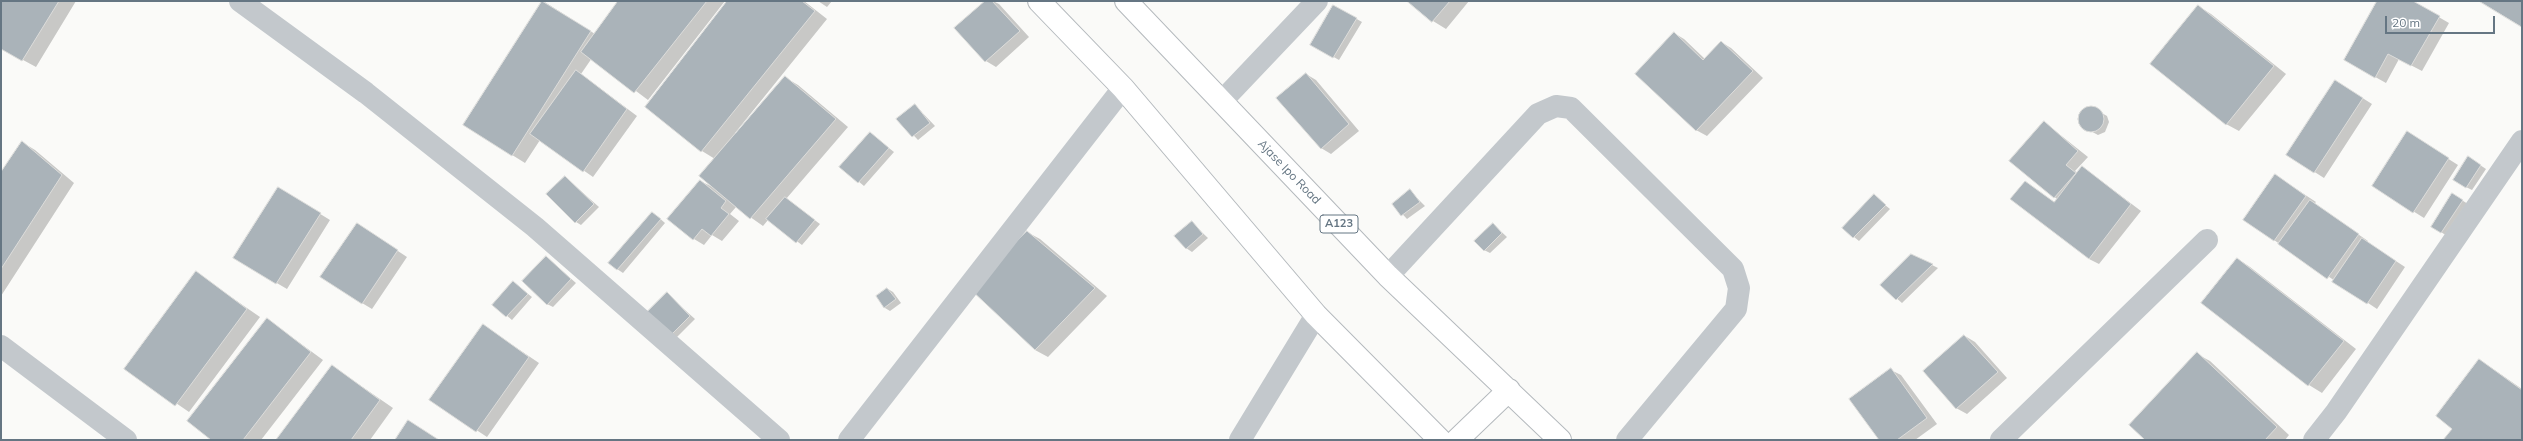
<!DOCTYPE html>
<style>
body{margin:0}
#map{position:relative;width:2523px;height:441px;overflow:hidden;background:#fafaf8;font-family:Mulish,sans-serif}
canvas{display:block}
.frame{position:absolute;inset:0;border:2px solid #657683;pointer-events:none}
.scale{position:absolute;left:2385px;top:16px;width:110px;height:18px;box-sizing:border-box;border:2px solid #657683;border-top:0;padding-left:5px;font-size:12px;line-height:14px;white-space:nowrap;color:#657683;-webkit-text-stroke:3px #fff;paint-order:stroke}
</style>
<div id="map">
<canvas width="2523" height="441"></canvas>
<div class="frame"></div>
<div class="scale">20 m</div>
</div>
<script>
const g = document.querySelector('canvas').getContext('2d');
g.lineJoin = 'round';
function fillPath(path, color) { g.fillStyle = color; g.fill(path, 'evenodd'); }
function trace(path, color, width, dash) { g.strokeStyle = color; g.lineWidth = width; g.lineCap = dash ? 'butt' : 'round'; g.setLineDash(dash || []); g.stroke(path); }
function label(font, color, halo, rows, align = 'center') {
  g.font = font + ' Mulish,sans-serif'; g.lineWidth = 4; g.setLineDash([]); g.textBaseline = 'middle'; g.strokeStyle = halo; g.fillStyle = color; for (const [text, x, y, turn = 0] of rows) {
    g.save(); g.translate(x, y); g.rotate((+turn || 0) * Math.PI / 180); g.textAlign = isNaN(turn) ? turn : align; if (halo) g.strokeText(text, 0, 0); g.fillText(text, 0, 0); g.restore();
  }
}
fillPath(new Path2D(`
 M1 1H76L36 67 1 48Z
 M543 1 595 34 619 1H804L827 19 735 133 737 134 786 78 798 85 848 127 786 199 820 224 802 245 768 220 763 226 736 207 730 214 739 221 722 241 712 235 704 245 694 239 700 181 715 188V159L702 151 646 107 727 2 725 1 648 100 592 58 581 74 637 116 593 177 540 140 525 163 464 125Z
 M818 1H832L827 7Z
 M986 1H993L999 4 1029 37 996 67 986 61Z
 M1409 1H1469L1446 29 1433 21Z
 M2379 1H2411L2449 23 2422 71 2399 59 2386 83 2345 60Z
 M1334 6 1362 22 1339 60 1311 44Z
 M2198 6 2211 14 2286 74 2239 131 2226 124Z
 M1674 33 1684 39 1705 59 1721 42 1731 48 1763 78 1707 136 1696 130Z
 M1306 74 1316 80 1359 131 1331 154 1321 148Z
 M2345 87 2372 104 2324 178 2288 155Z
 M915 105 935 126 918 140 898 119Z
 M2086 108H2093L2107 116 2109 122 2105 132 2098 135 2081 126 2079 119Z
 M2044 122 2088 157 2075 171 2078 173 2082 168 2092 174 2141 211 2099 264 2089 259 2025 182 2055 203 2058 199 2054 197Z
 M870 133 894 152 864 186 841 167Z
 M2417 139 2458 165 2424 218 2373 186Z
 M22 142 35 150 74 183 1 296V174Z
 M2474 161 2486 169 2472 190 2466 187Z
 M2275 175 2316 202 2314 204 2368 241 2367 242 2405 267 2377 309 2244 220Z
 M565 177 599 207 581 225 576 222Z
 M1410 191 1425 206 1407 219 1393 204Z
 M288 194 330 220 287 289 234 258Z
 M2452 194 2468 204 2447 236 2432 226Z
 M1874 196 1890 209 1859 241 1843 228Z
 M657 216 665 223 623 273 617 269Z
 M1192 223 1208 238 1192 252 1186 248Z
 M357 224 407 257 372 309 362 303Z
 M1493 224 1507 237 1490 253 1484 250Z
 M1027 232 1040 239 1107 296 1048 357 1035 350Z
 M1912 255 1938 268 1902 303 1881 285Z
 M546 257 576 283 553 307 547 304Z
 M2238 259 2250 267 2356 349 2322 393 2309 385 2203 303Z
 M196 273 260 317 189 412 125 368Z
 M513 282 532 297 512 320 494 305Z
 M888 289 893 292 901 303 890 311 885 308 877 296Z
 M667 294 695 319 676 338 670 335Z
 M267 319 323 360 261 440H212Z
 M493 332 539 363 487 437 431 400Z
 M1965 336 1975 342 2007 378 1967 414 1956 408Z
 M2197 354 2210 361 2289 435 2285 440H2146Z
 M2480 360 2522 389V440H2445L2453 428Z
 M332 366 393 408 370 440H277Z
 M1891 370 1901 375 1937 424 1915 440H1881Z`), '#0003');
const building = new Path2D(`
 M1 1H59L22 61 1 49Z
 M542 1 591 31 512 156 463 125Z
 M618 1H707L634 93 581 52Z
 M727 1H802L815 11 701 152 645 107Z
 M985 1H992L1020 31 985 62 954 28Z
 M1407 1H1450L1432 22Z
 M2377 1H2413L2440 16 2411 66 2388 54 2375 78 2344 60Z
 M2479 1H2522V27Z
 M1333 5 1357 18 1333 58 1310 45Z
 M2198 5 2274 66 2226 125 2150 64Z
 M1674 32 1703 60 1721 41 1753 71 1696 131 1635 74Z
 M576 70 627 109 583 172 530 134Z
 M1306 73 1349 124 1321 149 1276 98Z
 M785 76 836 119 750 219 699 176Z
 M2335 80 2363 98 2314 173 2286 155Z
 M915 104 930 123 912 137 896 119Z
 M2078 119a13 13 0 1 1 26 0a13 13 0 1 1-26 0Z
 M2044 121 2078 151 2066 165 2076 173 2054 198 2009 161Z
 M2407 131 2449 158 2413 213 2372 186Z
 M870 132 889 148 858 183 839 167Z
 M22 141 62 175 1 269V172Z
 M2468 156 2481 165 2466 188 2453 180Z
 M2082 166 2131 204 2089 259 2010 199 2025 181 2054 202Z
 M2275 174 2306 196 2274 241 2243 220Z
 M565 176 594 204 575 223 546 194Z
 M700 180 726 201 721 208 729 214 711 236 702 229 693 240 667 219Z
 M278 187 321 213 276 284 233 258Z
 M1410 189 1420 202 1401 216 1392 204Z
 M2452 193 2463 200 2441 233 2431 227Z
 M1874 194 1886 205 1853 238 1842 228Z
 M785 197 815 220 796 243 766 219Z
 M2310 200 2359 234 2327 279 2278 244Z
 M652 212 661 219 617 270 608 263Z
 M1192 221 1203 234 1186 249 1174 236Z
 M357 223 398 250 362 304 320 277Z
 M1493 223 1502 233 1484 251 1474 241Z
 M1027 231 1095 288 1035 350 969 288Z
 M2362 238 2396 261 2367 304 2332 282Z
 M1911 254 1933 264 1896 300 1880 285Z
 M546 256 571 279 547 305 522 281Z
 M2237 258 2344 341 2308 386 2201 303Z
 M196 271 247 309 175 406 124 369Z
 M513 281 528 294 506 317 492 305Z
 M887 288 896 299 884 308 876 296Z
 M667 292 690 316 670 336 646 313Z
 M267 318 311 352 243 440H211L187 421Z
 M483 324 529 357 476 432 429 400Z
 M1964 335 1998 372 1956 409 1923 371Z
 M2197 352 2277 427 2265 440H2145L2129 425Z
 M2479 359 2522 390V440H2443L2452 429 2436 416Z
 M332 365 380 400 351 440H276Z
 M1891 368 1927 418 1897 440H1879L1849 399Z
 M408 420 439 440H395Z`);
fillPath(building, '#aab3b9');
trace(building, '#dcdcda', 1);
const highway = new Path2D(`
 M1039 1 1123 88 1316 315 1440 440
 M1126 1 1388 276 1560 440
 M1457 440 1509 390`);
trace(highway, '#b4b9bd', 24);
trace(new Path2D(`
 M240 1 366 93 535 227 779 440
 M1222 101 1317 1
 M1388 276 1538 114 1556 106 1571 108 1733 269 1739 288 1736 309 1627 440
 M1 346 126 440
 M849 440 1123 88
 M1240 440 1316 315
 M2001 440 2207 240
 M2314 440 2336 412 2522 141`), '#c3c8cc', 22);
trace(highway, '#fff', 22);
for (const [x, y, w] of [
 [1339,224,38]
]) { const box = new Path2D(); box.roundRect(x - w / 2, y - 9, w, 18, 3); g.fillStyle = '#fff'; g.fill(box); trace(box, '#657683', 1); }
label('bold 11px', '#657683', null, [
 ["A123",1339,224]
]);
label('12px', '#657683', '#fff', [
 ["Ajase Ipo Road",1289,172,46]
]);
</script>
